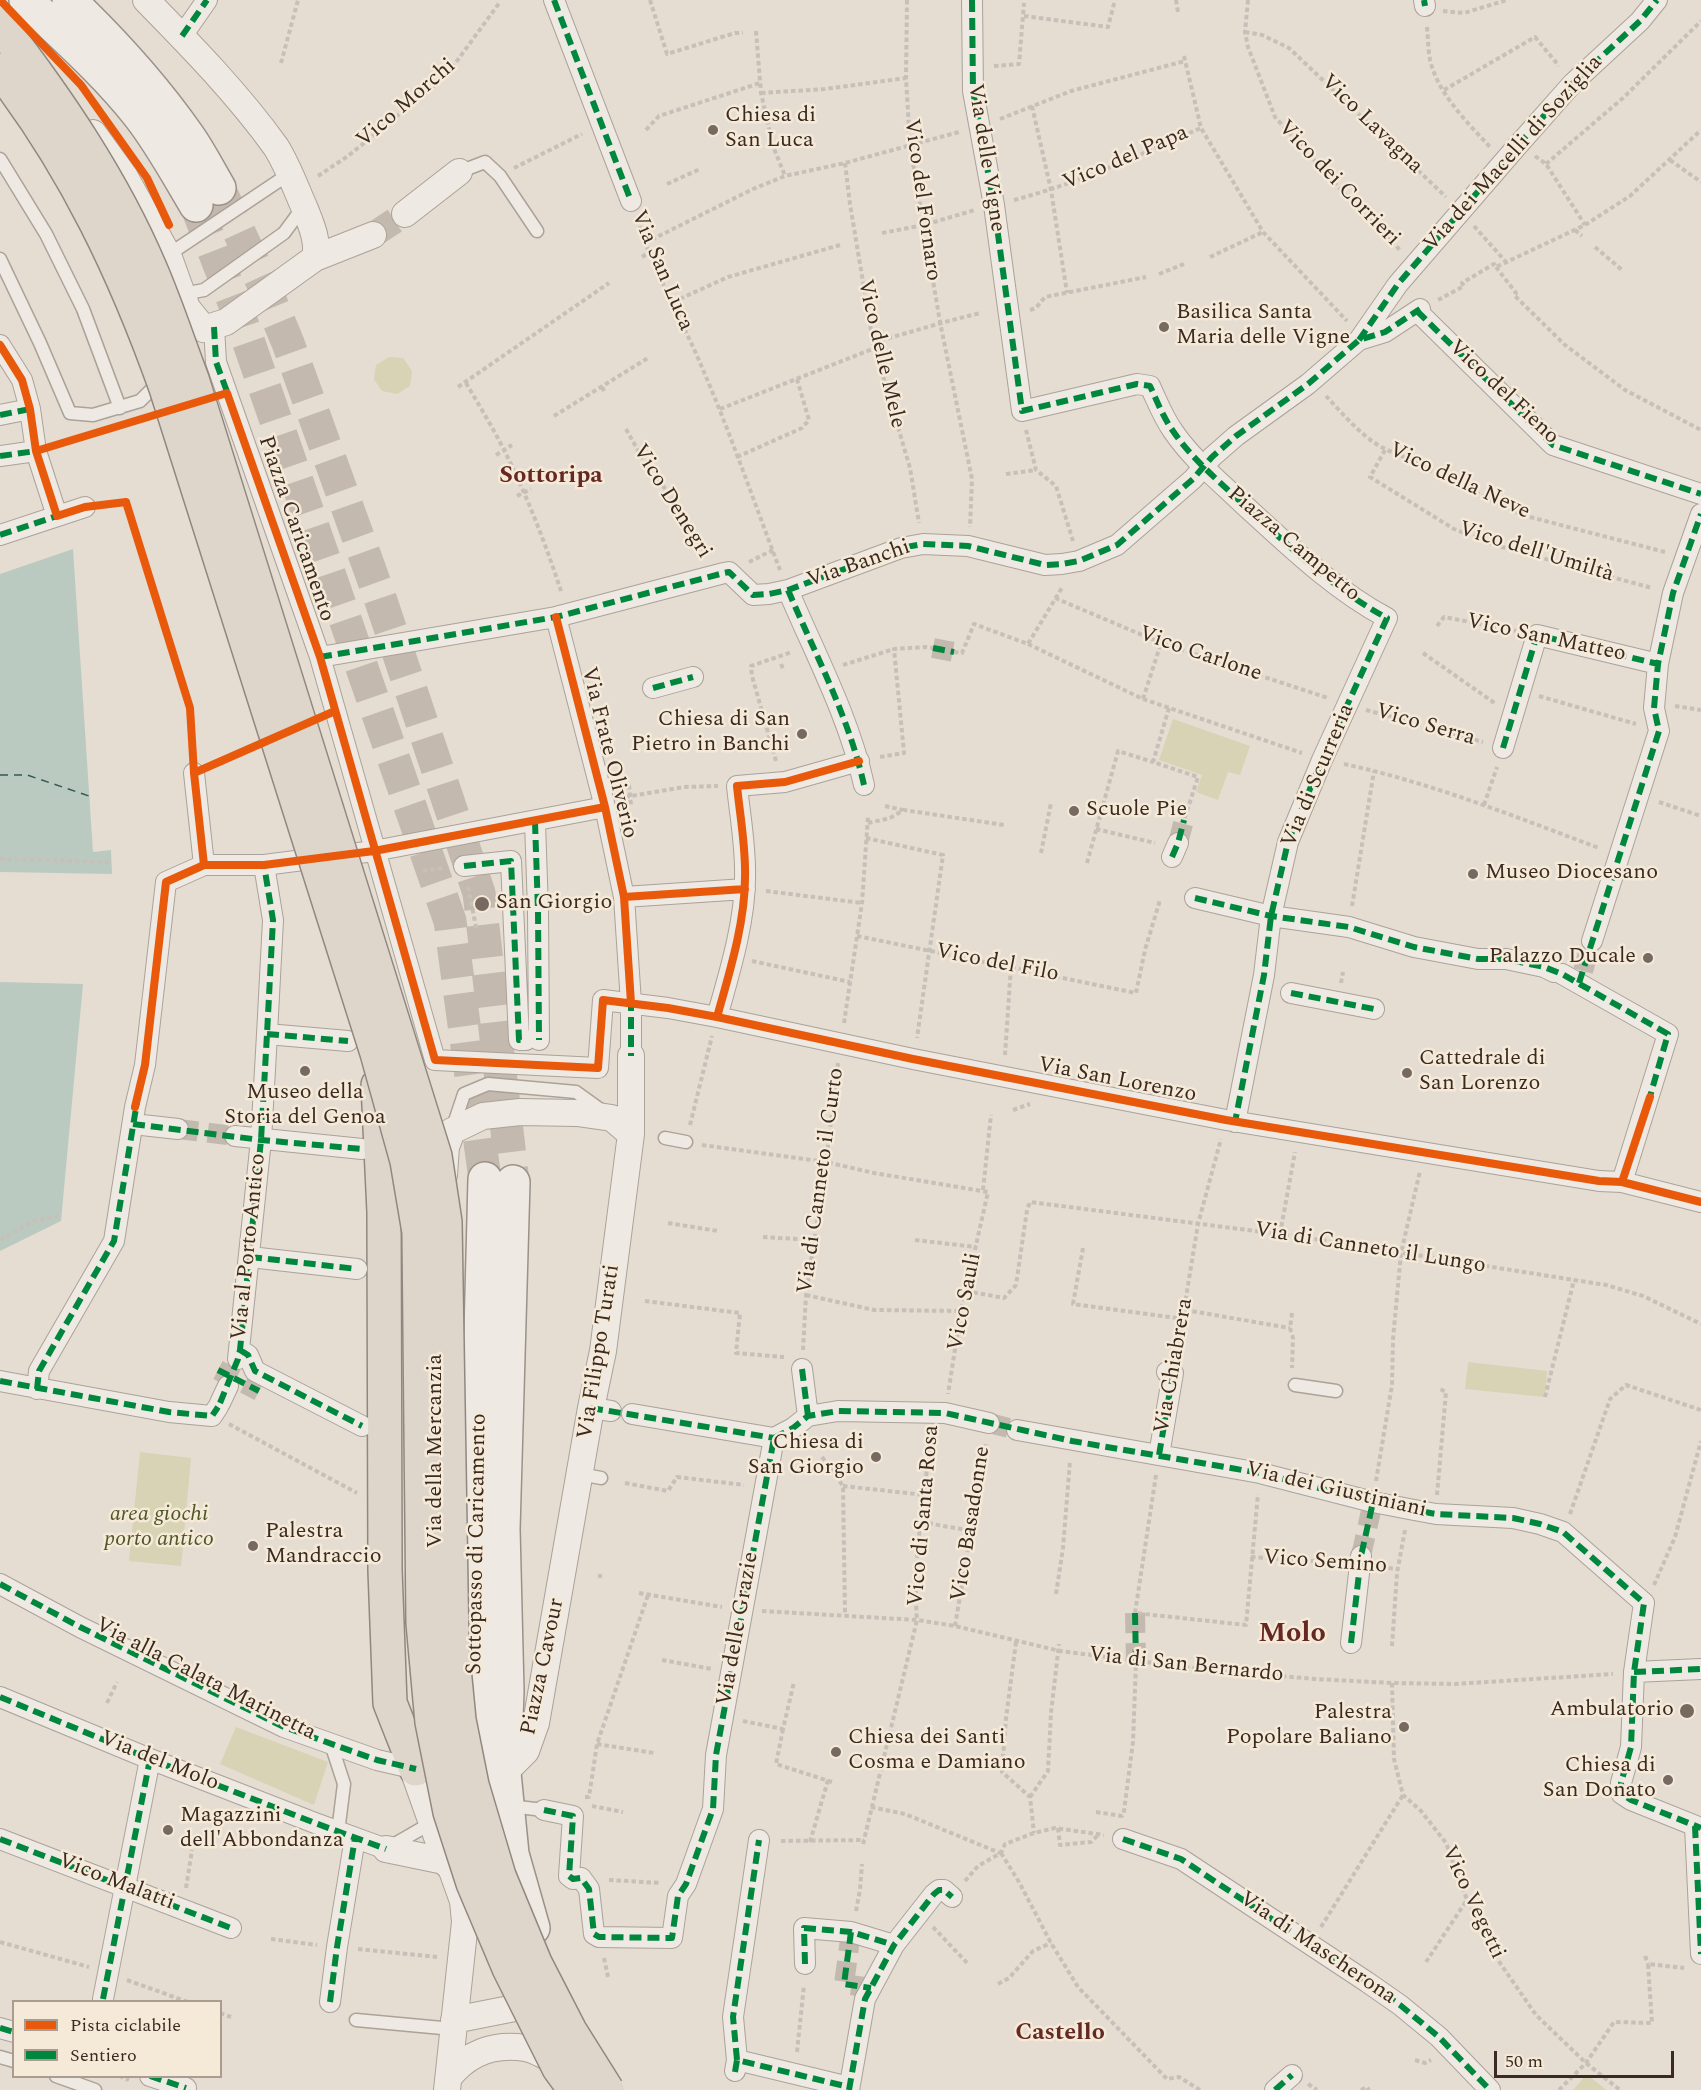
<!DOCTYPE html>
<meta charset="utf-8">
<style>
body{margin:0}
#map{position:relative;width:1701px;height:2090px;overflow:hidden;background:#e5ddd1;font-family:Spectral,serif}
canvas{display:block}
.legend{position:absolute;left:12px;top:2000px;width:210px;height:78px;box-sizing:border-box;background:#f5e9d8;border:2px solid #aa9d8f;margin:0;padding:8px 10px;list-style:none;font-size:18px;color:#3a2a21}
.legend li{display:flex;align-items:center;gap:12px;height:30px}
.legend b{width:30px;border:2px solid #aa9d8f}
.scale{position:absolute;left:1494px;top:2051px;width:180px;height:27px;box-sizing:border-box;border:3px solid #3a2a21;border-top:0;padding-left:8px;font-size:18px;line-height:21px;white-space:nowrap;color:#3a2a21;-webkit-text-stroke:4px #f5e9d8;paint-order:stroke}
</style>
<div id="map">
<canvas width="1701" height="2090"></canvas>
<ul class="legend">
<li><b style="height:8px;background:#e8590c"></b>Pista ciclabile</li>
<li><b style="height:8px;background:#00873e"></b>Sentiero</li>
</ul>
<div class="scale">50 m</div>
</div>
<script>
const g = document.querySelector('canvas').getContext('2d');
g.lineJoin = 'round';
function fillPath(path, color) { g.fillStyle = color; g.fill(path, 'evenodd'); }
function trace(path, color, width, dash) { g.strokeStyle = color; g.lineWidth = width; g.lineCap = dash ? 'butt' : 'round'; g.setLineDash(dash || []); g.stroke(path); }
function label(font, color, halo, rows, align = 'center') {
  g.font = font + ' Spectral,serif'; g.lineWidth = 5; g.setLineDash([]); g.textBaseline = 'middle'; g.strokeStyle = halo; g.fillStyle = color; for (const [text, x, y, turn = 0] of rows) {
    g.save(); g.translate(x, y); g.rotate((+turn || 0) * Math.PI / 180); g.textAlign = isNaN(turn) ? turn : align; if (halo) g.strokeText(text, 0, 0); g.fillText(text, 0, 0); g.restore();
  }
}
fillPath(new Path2D(`
 M389 357 403 358 412 371 410 386 397 394 382 391 374 379 376 365Z
 M1173 719 1250 746 1240 775 1228 772 1218 800 1196 792 1202 775 1159 760Z
 M1468 1362 1547 1371 1545 1397 1465 1389Z
 M140 1452 191 1458 181 1566 129 1561Z
 M236 1727 328 1762 314 1805 220 1764Z
 M1587 2074 1606 2090H1573Z`), '#d7d3b4');
fillPath(new Path2D(`
 M73 549 93 852 111 850 112 874 0 872V574Z
 M0 982 83 984 61 1221 0 1251Z`), '#bbcac0');
trace(new Path2D(`
 M0 775H27L89 796`), '#315952', 1.5, [8, 6]);
trace(new Path2D(`
 M933 648 954 652
 M1178 843 1184 820
 M1583 971 1592 941
 M178 1129 235 1136
 M218 1370 259 1391
 M989 1423 1017 1430
 M1361 1556 1373 1502
 M1135 1613 1136 1662
 M851 1932 844 1984 871 1988`), '#c3b9ae', 20, [20, 10]);
trace(new Path2D(`
 M373 235 405 214`), '#c3b9ae', 26, [26, 13]);
trace(new Path2D(`
 M219 188 268 295 288 343 379 595 479 893 513 1182
 M196 205 242 323 450 921 485 1179`), '#c3b9ae', 33, [33, 16]);
const service = new Path2D(`
 M0 159 46 234 83 309 120 408
 M459 172 485 162 500 176 537 231
 M168 255 289 174
 M0 259 40 343 70 413 93 415 140 401 161 380
 M183 294 204 290 284 233 304 206
 M453 1127 464 1094 488 1084 576 1092 601 1110
 M665 1138 686 1142
 M1295 1385 1336 1391
 M580 1474 601 1478
 M327 1742 331 1744 344 1784 338 1832
 M509 1806 544 1810
 M388 1848 433 1822
 M356 2020 453 2029
 M0 2057 14 2061
 M56 2076 95 2090`);
const pedestrian = new Path2D(`
 M554 0 631 201
 M972 0 973 91 994 205 1022 411 1137 384 1150 386C1157 401 1163 417 1173 431 1192 459 1219 481 1243 504 1288 545 1333 589 1387 618L1322 760 1288 842 1271 916 1264 975 1235 1122
 M1424 0 1425 6
 M182 36 207 0
 M1417 311 1553 445 1701 494
 M214 327 216 362 320 657 435 1060 598 1068 603 1000 668 1008 717 1017 913 1059 1226 1120 1599 1181 1622 1182 1701 1202
 M1359 340 1398 284 1519 144 1573 83 1640 21 1657 0
 M0 345 22 380 30 409 36 451 57 516
 M0 415 30 409
 M0 456 36 451
 M0 535 85 507
 M788 590C815 654 849 717 864 785
 M556 617 605 807 624 897 631 1003V1056
 M320 657 556 617 724 573 729 572 753 595 769 594 788 590 901 548 923 544 968 546 1045 565 1062 564 1079 561 1117 545 1193 479 1212 457 1236 436 1308 384 1359 340 1385 332 1420 309
 M653 688 693 677
 M1503 748 1537 635 1658 664
 M194 773 204 865
 M535 822 538 911 539 1040
 M1172 857 1178 843
 M464 866 511 861 519 1040H526
 M624 897 745 889
 M1195 898 1271 916 1349 927 1414 947 1478 959H1506L1544 967 1554 972
 M1592 941 1659 731 1654 708 1658 664 1673 593 1701 514
 M1562 974 1668 1034 1622 1182
 M1291 993 1374 1009
 M717 1017C729 974 745 923 745 878 746 847 740 816 737 786L785 782 859 761
 M267 1034 348 1041
 M133 1124 178 1129
 M235 1136 362 1149
 M250 1257 357 1269
 M240 1350 248 1355 255 1371 362 1426
 M238 1359 261 1140 267 1034 273 920 264 865
 M802 1369 808 1416
 M0 1381 169 1412 212 1416 218 1407
 M37 1389 39 1371 114 1241 135 1107 145 1065 166 882 204 865H264L374 851 605 807
 M220 1403 228 1386
 M591 1408 611 1411
 M632 1414 774 1438
 M1017 1430 1260 1473 1373 1502 1409 1509 1436 1514 1513 1518 1540 1524 1563 1532 1644 1603 1634 1672 1631 1747 1621 1783 1622 1794 1631 1800 1701 1828
 M774 1438 793 1428 808 1416 838 1411 945 1413 989 1423
 M1159 1455 1173 1373 1167 1372
 M0 1584 80 1627 284 1727 377 1760 416 1769
 M1351 1643 1361 1556
 M1634 1672 1701 1669
 M0 1697 150 1759 315 1823 386 1849
 M544 1810 573 1816 569 1876 573 1879 581 1878 589 1889 594 1934 599 1937 672 1938 678 1896 686 1884 713 1809 716 1755 774 1438
 M1695 1826 1701 1954
 M0 1839 231 1928
 M1123 1839 1181 1859 1367 1982 1400 2005 1439 2037 1490 2090
 M805 1964 804 1928 851 1932 894 1945
 M103 1999 150 1759
 M330 2002 337 1947 355 1838
 M0 2028 14 2032
 M737 2060 733 2017 759 1840
 M735 2071 737 2060 849 2087
 M150 2076 186 2088
 M849 2090 865 1999 894 1945 934 1894 939 1890H944L952 1897
 M1275 2090 1292 2075`);
const minor = new Path2D(`
 M146 0C191 46 238 94 276 147 288 166 296 189 305 209 311 224 319 242 315 258
 M93 133 125 177 168 255 187 308 204 329 226 322 315 258 373 235
 M405 214 459 172
 M444 1175 446 1147 452 1131 483 1116 520 1112 577 1113 612 1118 631 1134
 M504 1773 526 1751 536 1723 591 1408 603 1351 631 1134V1056
 M386 1849 449 1862 463 1901 465 1922 447 2090
 M454 2020 545 2002
 M449 2077C468 2053 494 2043 525 2048 537 2050 552 2060 563 2066`);
const tertiary = new Path2D(`
 M416 1769 449 1862 478 1887`);
const secondary = new Path2D(`
 M26 0C65 37 106 73 139 115 161 143 178 175 196 205
 M69 0C114 43 153 86 188 136 200 153 209 171 219 188
 M513 1182 503 1529 507 1691 504 1773 512 1854 533 1928
 M480 1774 475 1677 476 1524 485 1179`);
const trunk = new Path2D(`
 M378 1085 384 1212 385 1570 390 1703 416 1769`);
trace(service, '#aba299', 15);
trace(pedestrian, '#aba299', 22);
trace(minor, '#aba299', 28);
trace(tertiary, '#aba299', 34);
trace(secondary, '#9a928a', 36);
trace(trunk, '#908880', 36);
trace(new Path2D(`
 M650 0 667 54 735 33H743
 M907 0 906 78 910 145 940 322 972 479 970 527
 M1176 0 1178 12
 M1248 0 1245 32 1248 47 1275 117 1352 202 1400 250
 M1443 11 1464 13 1507 0
 M1024 16 1108 27 1115 0
 M1427 27C1428 38 1428 49 1430 60 1438 94 1467 122 1490 147
 M756 31 761 93 773 146 785 176
 M1245 32 1262 35 1289 48 1446 197
 M1184 56 1201 128 1241 195 1263 232 1347 321
 M281 63 298 0
 M994 66 1019 64 1024 3
 M1444 90 1535 37 1559 66
 M761 93 825 89 906 78
 M1032 106 1051 190 1067 293
 M1000 119 1071 91 1185 61
 M646 130 659 116 760 83
 M1535 156 1546 164 1585 225
 M1670 160 1701 182
 M845 163 850 204 873 342 910 468 919 523
 M1546 164 1623 98 1701 21
 M514 168 582 134
 M318 176 348 156 446 76 500 2
 M667 184 700 169
 M1014 200C1079 183 1139 155 1201 128
 M637 219C653 270 680 316 701 365 730 432 754 502 780 570
 M1474 226 1506 262
 M1575 230 1582 236
 M882 233 924 225 975 210
 M645 243 753 189 785 176 845 163 959 132
 M1595 247 1622 270
 M642 257 648 253
 M1210 257 1263 232
 M1496 267 1516 293 1514 295 1565 345 1625 390 1701 430
 M1159 274 1184 264
 M1438 300 1464 286 1462 283 1494 264 1496 267 1585 225 1630 196 1701 130
 M673 302 728 277 840 245
 M1030 310 1036 308 1045 297 1146 277
 M873 342C910 333 944 321 981 313
 M466 383C479 405 493 428 505 452 528 498 546 545 562 594
 M458 387 609 283
 M602 387 605 393
 M1326 396C1346 417 1367 444 1395 453L1522 515 1665 552
 M720 409 875 348
 M554 416 648 358
 M626 429 640 454 681 511 707 556
 M1026 430 1036 470 1056 486 1073 541
 M1385 450 1370 477 1454 529 1498 546 1652 588
 M496 455 512 445
 M737 457 802 428 809 420 797 379
 M1006 474 1036 470
 M517 496 531 489
 M749 562 773 550
 M1055 598 1161 643 1328 698
 M1437 626 1444 617 1516 631
 M1028 644 1143 699 1302 753
 M954 652 962 653 974 624 1028 644 1063 586
 M1423 653 1496 704
 M781 664 784 671
 M843 665 894 649
 M1539 696 1636 724
 M1143 699 1161 643
 M1675 706 1701 710
 M1169 708 1153 762 1198 777 1184 820
 M1366 710 1483 742
 M880 757 904 753 894 649 926 647 933 648
 M776 761 752 676 751 666 792 652
 M1344 764C1432 783 1516 817 1599 848
 M629 785 631 805
 M625 797 684 787 718 786
 M1659 802 1701 816
 M1484 805 1497 767
 M885 806 903 810
 M868 823 890 818 904 810 1004 825
 M1096 829 1155 843
 M866 838 943 855 917 1038
 M1041 853 1051 803
 M0 859 112 862
 M1087 863 1118 751 1153 762
 M423 871 443 868
 M468 887 477 932
 M766 891 862 903
 M1352 906 1374 771
 M857 936 1136 993 1145 950 1160 900
 M752 961 850 982
 M1341 983 1343 972
 M844 1023 862 903 868 816
 M1005 1055 1011 966
 M1013 1110 1030 1104
 M690 1125 712 1036
 M702 1145 826 1162 874 1173 988 1192 961 1311 948 1394
 M983 1190 991 1115
 M668 1223 718 1231
 M1280 1234 1295 1152
 M763 1237 814 1240
 M0 1240 34 1221 62 1215
 M915 1240 976 1247
 M1083 1248 1073 1304 1184 1319
 M966 1291 1004 1298 1016 1285 1027 1210 1030 1202 1302 1237 1606 1285 1643 1296 1701 1324
 M806 1295 874 1310 961 1311
 M645 1301 740 1313 736 1353 784 1357
 M1185 1310 1290 1328
 M1292 1313 1290 1328 1293 1338 1292 1368
 M803 1350 806 1295 826 1162 838 1063
 M1177 1352 1198 1224 1221 1139
 M1545 1397 1574 1280
 M229 1424 357 1493
 M822 1457 843 1486 845 1615
 M1156 1475 1135 1613 1246 1625 1258 1494
 M1376 1481 1392 1385 1393 1339 1401 1253 1420 1171
 M625 1483 668 1491 677 1477 744 1485
 M843 1486 925 1495
 M1437 1495 1446 1392 1440 1389
 M1570 1514 1610 1399 1626 1385 1701 1410
 M921 1522 972 1531
 M1251 1557 1340 1563
 M1381 1567 1398 1569
 M600 1578V1574
 M1654 1585 1675 1537 1701 1441
 M639 1593 722 1607
 M1056 1594 1063 1548 1070 1461
 M762 1611 917 1620 955 1626 1060 1651 1208 1670 1315 1679 1392 1683 1455 1684 1613 1674
 M955 1626 986 1443
 M1016 1642 1006 1718 1002 1772 1030 1797 1034 1833
 M1392 1646 1397 1573 1405 1530
 M662 1660 712 1669
 M1392 1683 1394 1759 1403 1795 1421 1811 1446 1843 1467 1900 1500 1963 1536 2015 1586 2063 1620 2090
 M107 1703 117 1682
 M743 1721 783 1729 794 1682
 M783 1729 776 1764 832 1782
 M597 1744 654 1753
 M585 1797H589L597 1744 648 1595
 M1030 1797 1048 1771 1051 1713 1059 1644
 M592 1806 623 1812
 M871 1807 905 1814 1000 1853
 M1096 1812 1122 1816 1124 1811 1133 1742 1136 1662
 M1058 1828 1060 1845 1091 1842 1099 1834
 M781 1841 864 1840
 M810 1842 828 1780
 M863 1844 917 1620C912 1558 925 1495 931 1434
 M1001 1853 1019 1882 1051 1943 1078 1987 1167 2079 1179 2077 1200 2090
 M609 1880 661 1883
 M965 1881 978 1866 1001 1853 1005 1844 1034 1833 1055 1828 1104 1835
 M186 1888 192 1850
 M856 1911 860 1890 862 1864
 M933 1927 969 1965
 M1321 1927 1403 1795
 M271 1939 317 1945
 M0 1942 89 1967
 M358 1949 437 1957
 M1645 1956 1648 1964
 M604 1958 608 1977
 M1426 1962 1467 1900
 M127 1980 188 2002
 M998 1984 1009 1978 1033 1951 1051 1943
 M220 2013 231 2017
 M797 2052 804 1985
 M1415 2060 1425 2063 1431 2060
 M119 2076 129 2080
 M1308 2084 1317 2090
 M1361 2090 1367 2087 1369 2090
 M1559 2090 1586 2063 1614 2022 1652 2023 1648 1964 1684 1968`), '#c6c0b9', 4, [4.5, 3]);
trace(service, '#eee9e2', 12);
trace(pedestrian, '#eee9e2', 20);
trace(minor, '#eee9e2', 26);
trace(tertiary, '#eee9e2', 32);
trace(secondary, '#eee9e2', 33);
trace(trunk, '#ded6cb', 33);
const trunkBridge = new Path2D(`
 M0 25C58 100 113 181 150 268 166 305 178 342 192 379L435 1156 445 1222 452 1648 459 1720 472 1785 499 1876 535 1963 570 2031 607 2090
 M0 70C75 167 125 273 166 388L377 1053 407 1161 419 1232 423 1623 432 1722 450 1812 473 1883 509 1968 559 2068 575 2090`);
trace(trunkBridge, '#908880', 36, []);
trace(trunkBridge, '#ded6cb', 33);
trace(new Path2D(`
 M554 0 631 201
 M972 0 973 91 994 205 1022 411 1137 384 1150 386C1157 401 1163 417 1173 431 1192 459 1219 481 1243 504 1288 545 1333 589 1387 618L1322 760 1288 842 1271 916 1264 975 1235 1122
 M1424 0 1425 6
 M182 36 207 0
 M1417 311 1553 445 1701 494
 M214 327 216 362 229 397
 M1359 340 1398 284 1519 144 1573 83 1640 21 1657 0
 M0 415 30 409
 M0 456 36 451
 M0 535 63 514
 M788 590C815 654 849 717 864 785
 M933 648 954 652
 M320 657 556 617 724 573 729 572 753 595 769 594 788 590 901 548 923 544 968 546 1045 565 1062 564 1079 561 1117 545 1193 479 1212 457 1236 436 1308 384 1359 340 1385 332 1420 309
 M653 688 693 677
 M1503 748 1537 635 1658 664
 M535 822 538 911 539 1040
 M1172 857 1178 843 1184 820
 M464 866 511 861 519 1040H526
 M1195 898 1271 916 1349 927 1414 947 1478 959H1506L1544 967 1562 974 1668 1034 1649 1100
 M1579 983 1659 731 1654 708 1658 664 1673 593 1701 514
 M1291 993 1374 1009
 M631 999V1056
 M267 1034 348 1041
 M133 1124 261 1140 362 1149
 M250 1257 357 1269
 M240 1350 248 1355 255 1371 362 1426
 M802 1369 808 1416
 M218 1370 259 1391
 M0 1381 169 1412 212 1416 218 1407
 M37 1389 39 1371 114 1241 137 1102
 M220 1403 238 1359 240 1350 261 1140 267 1034 273 920 264 865
 M591 1408 774 1438
 M774 1438 793 1428 808 1416 838 1411 945 1413 1072 1441 1260 1473 1373 1502 1409 1509 1436 1514 1513 1518 1540 1524 1563 1532 1644 1603 1634 1672 1631 1747 1621 1783 1622 1794 1631 1800 1701 1828
 M1159 1455 1173 1373 1167 1372
 M0 1584 80 1627 284 1727 377 1760 416 1769
 M1135 1613 1136 1662
 M1351 1643 1361 1556 1373 1502
 M1634 1672 1701 1669
 M0 1697 150 1759 315 1823 386 1849
 M544 1810 573 1816 569 1876 573 1879 581 1878 589 1889 594 1934 599 1937 672 1938 678 1896 686 1884 713 1809 716 1755 774 1438
 M1695 1826 1701 1954
 M0 1839 231 1928
 M1123 1839 1181 1859 1367 1982 1400 2005 1439 2037 1490 2090
 M851 1932 844 1984 871 1988
 M805 1964 804 1928 851 1932 894 1945
 M103 1999 150 1759
 M330 2002 337 1947 355 1838
 M0 2028 14 2032
 M737 2060 733 2017 759 1840
 M735 2072 737 2060 849 2087
 M150 2076 186 2088
 M849 2090 865 1999 894 1945 934 1894 939 1890H944L952 1897
 M1275 2090 1292 2075`), '#00873e', 6, [12, 6]);
trace(new Path2D(`
 M0 0 81 85 147 178 169 225
 M0 345 22 380 30 409 36 451 57 516 85 507 126 502 190 708 194 773 204 865
 M36 451 227 393 320 657 435 1060 598 1068 603 1000 668 1008 717 1017 913 1059 1226 1120 1599 1181 1622 1182 1701 1202
 M556 617 605 807 624 897 631 1003
 M194 773 335 711
 M624 897 745 889
 M717 1017C729 974 745 923 745 878 746 847 740 816 737 786L785 782 859 761
 M135 1107 145 1065 166 882 204 865H264L374 851 605 807
 M1622 1182 1650 1097`), '#e8590c', 8);
for (const [x, y, r, color] of [
 [713,130,6,"#76695f"],
 [1164,327,6,"#76695f"],
 [802,734,6,"#76695f"],
 [1074,811,6,"#76695f"],
 [1473,874,6,"#76695f"],
 [482,904,8,"#76695f"],
 [1648,958,6,"#76695f"],
 [305,1071,6,"#76695f"],
 [1407,1073,6,"#76695f"],
 [876,1457,6,"#76695f"],
 [253,1546,6,"#76695f"],
 [1687,1711,8,"#76695f"],
 [1404,1727,6,"#76695f"],
 [836,1752,6,"#76695f"],
 [1668,1780,6,"#76695f"],
 [168,1830,6,"#76695f"]
]) { const dot = new Path2D(); dot.arc(x, y, r, 0, 2 * Math.PI); g.fillStyle = color; g.fill(dot); trace(dot, '#f5e9d8', 2); }
label('22px', '#3a2a21', '#f5e9d8', [
 ["Vico Morchi",407,104,-41],
 ["Vico Lavagna",1371,125,44],
 ["Via dei Macelli di Soziglia",1514,154,-48],
 ["Via delle Vigne",985,158,81],
 ["Vico del Papa",1126,159,-23],
 ["Vico dei Corrieri",1338,184,46],
 ["Vico del Fornaro",921,200,82],
 ["Via San Luca",661,271,67],
 ["Vico delle Mele",880,354,77],
 ["Vico del Fieno",1503,393,43],
 ["Vico della Neve",1459,482,25],
 ["Vico Denegri",671,502,58],
 ["Piazza Caricamento",295,529,71],
 ["Piazza Campetto",1293,545,40],
 ["Vico dell'Umiltà",1536,553,17],
 ["Via Banchi",859,565,-19],
 ["Vico San Matteo",1546,639,12],
 ["Vico Carlone",1200,655,19],
 ["Vico Serra",1425,726,16],
 ["Via Frate Oliverio",608,753,76],
 ["Via di Scurreria",1319,776,-67],
 ["Vico del Filo",997,964,11],
 ["Via San Lorenzo",1117,1081,11],
 ["Via di Canneto il Curto",822,1181,-82],
 ["Via al Porto Antico",250,1247,-84],
 ["Via di Canneto il Lungo",1370,1249,9],
 ["Vico Sauli",966,1302,-79],
 ["Via Filippo Turati",600,1352,-81],
 ["Via Chiabrera",1175,1366,-80],
 ["Via della Mercanzia",437,1451,-90],
 ["Via dei Giustiniani",1336,1491,13],
 ["Vico di Santa Rosa",925,1516,-85],
 ["Vico Basadonne",972,1524,-81],
 ["Sottopasso di Caricamento",478,1544,-89],
 ["Vico Semino",1325,1563,4],
 ["Via delle Grazie",739,1629,-80],
 ["Via di San Bernardo",1186,1666,6],
 ["Piazza Cavour",544,1667,-78],
 ["Via alla Calata Marinetta",205,1680,27],
 ["Via del Molo",159,1762,22],
 ["Vico Malatti",116,1883,21],
 ["Vico Vegetti",1472,1903,65],
 ["Via di Mascherona",1317,1949,34]
]);
label('22px', '#3a2a21', '#f5e9d8', [
 ["Chiesa di",725,117],
 ["San Luca",725,142],
 ["Basilica Santa",1176,314],
 ["Maria delle Vigne",1176,339],
 ["Chiesa di San",790,721,"right"],
 ["Pietro in Banchi",790,746,"right"],
 ["Scuole Pie",1086,811],
 ["Museo Diocesano",1485,874],
 ["San Giorgio",496,904],
 ["Palazzo Ducale",1636,958,"right"],
 ["Cattedrale di",1419,1060],
 ["San Lorenzo",1419,1085],
 ["Museo della",305,1094,"center"],
 ["Storia del Genoa",305,1119,"center"],
 ["Chiesa di",864,1444,"right"],
 ["San Giorgio",864,1469,"right"],
 ["Palestra",265,1533],
 ["Mandraccio",265,1558],
 ["Ambulatorio",1674,1711,"right"],
 ["Palestra",1392,1714,"right"],
 ["Popolare Baliano",1392,1739,"right"],
 ["Chiesa dei Santi",848,1739],
 ["Cosma e Damiano",848,1764],
 ["Chiesa di",1656,1767,"right"],
 ["San Donato",1656,1792,"right"],
 ["Magazzini",180,1817],
 ["dell'Abbondanza",180,1842]
], 'left');
label('italic 22px', '#4f5628', '#f5e9d8', [
 ["area giochi",159,1516],
 ["porto antico",159,1541]
]);
label('bold 24px', '#652822', '#f5e9d8', [
 ["Sottoripa",551,477],
 ["Castello",1060,2034]
]);
label('bold 28px', '#652822', '#f5e9d8', [
 ["Molo",1292,1636]
]);
</script>
